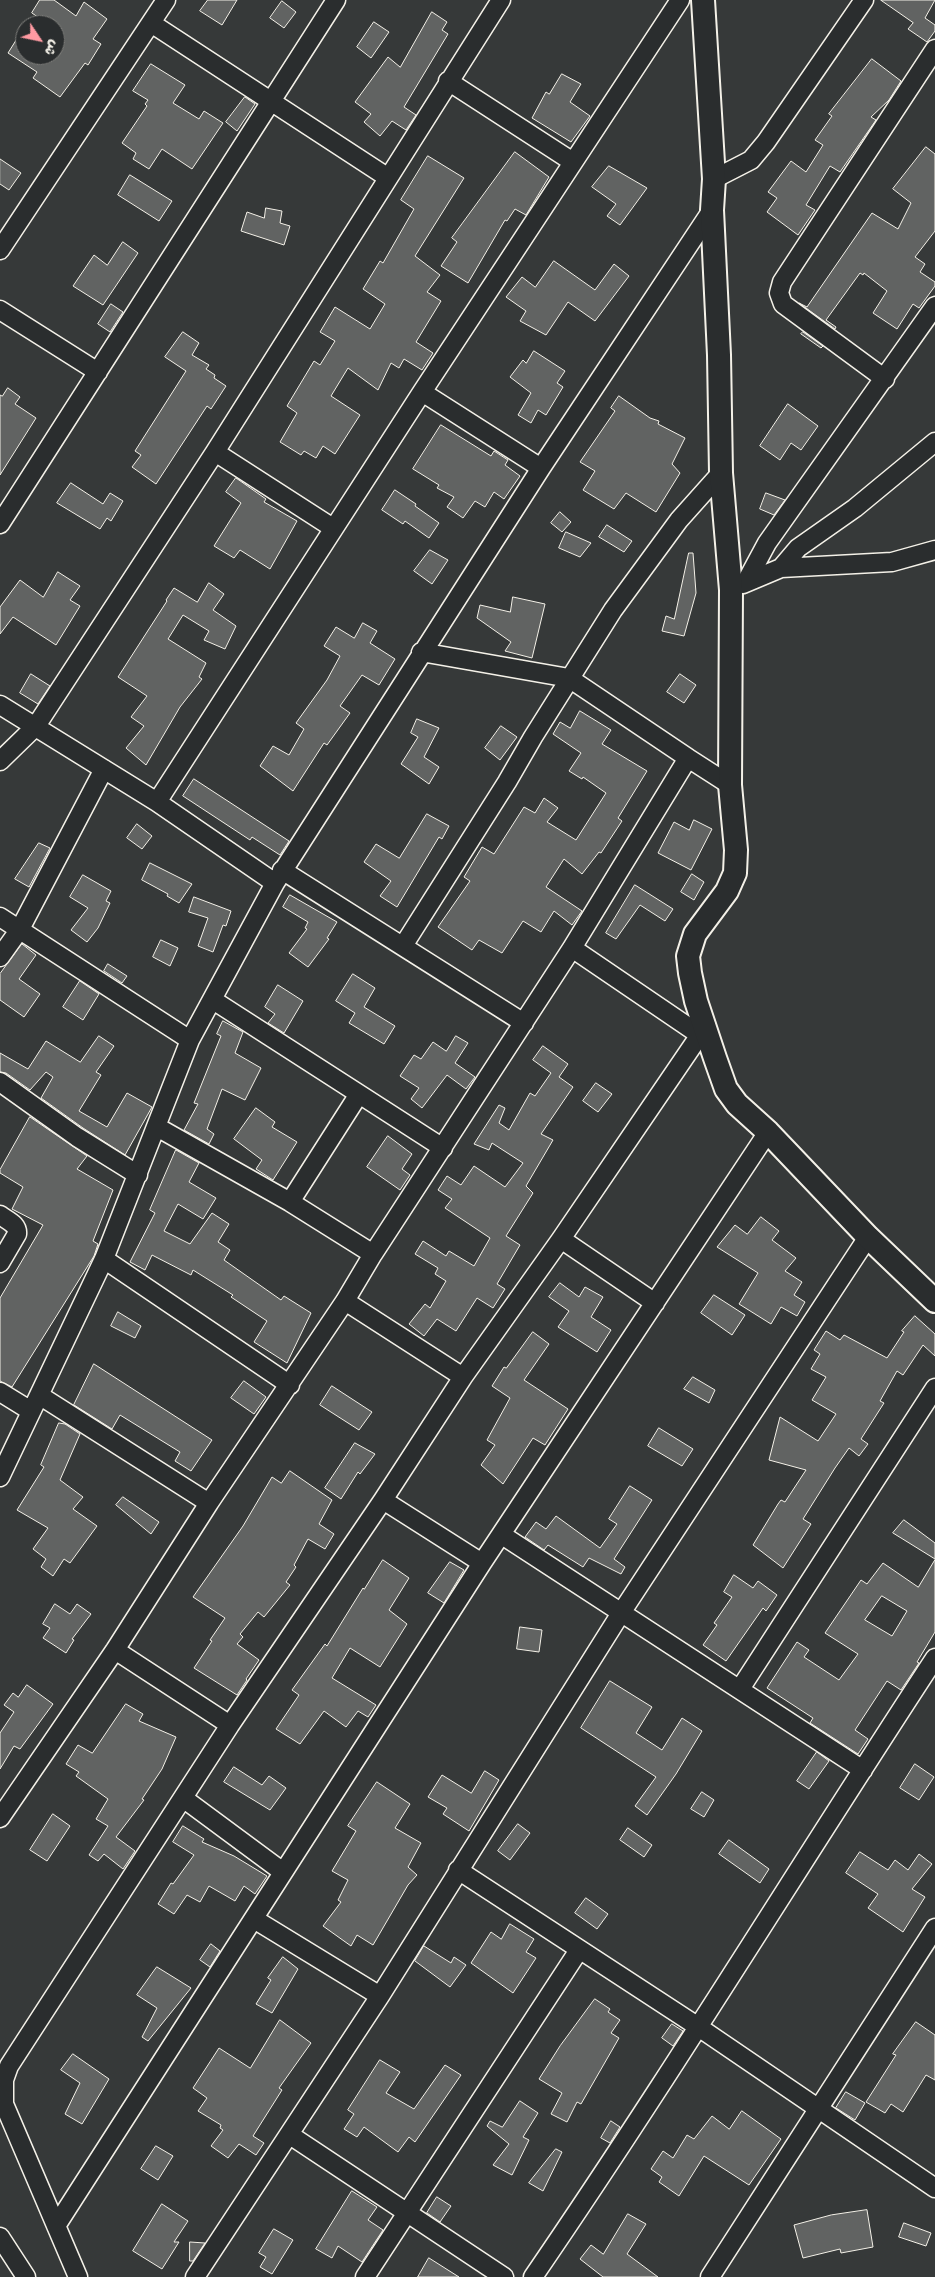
<!DOCTYPE html>
<meta charset="utf-8">
<style>
body{margin:0}
#map{position:relative;width:935px;height:2277px;overflow:hidden;background:#363939;font-family:Caveat,"Playpen Sans Arabic",sans-serif}
canvas{display:block}
.north{position:absolute;left:15px;top:15px;width:50px;height:50px;box-sizing:border-box;background:#2a2d2e;border:1px solid #7b7b78;border-radius:50%;rotate:124deg;font-size:14px;font-weight:700;line-height:20px;text-align:center;color:#f4f1e8}
.north::after{content:'';display:block;margin:auto;width:18px;height:22px;background:#ff9aa2;clip-path:polygon(50% 0,100% 100%,50% 72%,0 100%)}
</style>
<div id="map">
<canvas width="935" height="2277"></canvas>
<div class="north">ش</div>
</div>
<script>
const g = document.querySelector('canvas').getContext('2d');
g.lineJoin = 'round';
function fillPath(path, color) { g.fillStyle = color; g.fill(path, 'evenodd'); }
function trace(path, color, width, dash) { g.strokeStyle = color; g.lineWidth = width; g.lineCap = dash ? 'butt' : 'round'; g.setLineDash(dash || []); g.stroke(path); }
const building = new Path2D(`
 M40 0H54L76 16 84 2 107 19 93 39 101 44 88 65 85 63 60 97 33 78 37 72 8 53 25 26V55H55V25H49L32 13Z
 M208 0H237L222 25 200 11Z
 M881 0H935L925 18 935 25V31L927 42 908 29 913 23Z
 M282 1 296 12 284 28 270 18Z
 M432 12 447 22 442 30 448 34 404 107 416 115 406 130 392 121 380 136 364 122 371 114 355 102 388 57 400 67Z
 M374 22 389 32 371 58 357 47Z
 M872 59 901 81 889 100 871 117 876 120 840 172 830 166 806 205 815 210 798 235 767 212 777 198 768 192 791 161 806 172 823 145 815 140 832 116 829 114Z
 M151 64 185 85 173 103 199 119 204 111 223 123 192 169 162 149 149 169 133 159 136 153 122 143 147 106 145 104 148 100 133 91Z
 M562 74 581 84 570 102 590 116 571 142 532 118 546 92 549 94Z
 M245 97 255 104 237 131 226 122Z
 M926 147 935 154V231L915 257 925 264 920 272 935 282V286L919 308 913 304 897 329 873 313 887 291 864 273 863 275 860 273 826 320 836 327 835 329 799 303 807 307 872 213 898 229 911 203 893 189Z
 M515 152 549 177 526 215 515 209 507 221 505 220 468 283 441 266 457 242 452 238Z
 M428 156 464 178 415 256 440 275 427 292 441 301 416 342 433 353 422 370 404 359 399 368 391 363 378 390 348 368 331 396 360 415 335 454 323 446 316 458 304 451 301 455 280 442 297 413 287 406 314 361 320 365 335 341 320 332 335 307 370 329 385 304 363 289 380 261 383 263 414 209 401 200Z
 M0 159 21 173 9 190 0 184Z
 M609 166 647 188 620 225 607 216 616 204 592 187Z
 M130 175 172 201 159 221 118 195Z
 M266 208 282 211 280 223 290 226 284 245 241 231 247 212 264 218Z
 M123 242 138 253 103 305 73 286 94 255 107 265Z
 M554 261 595 290 614 264 629 276 595 321 568 302 546 335 520 321 526 311 506 297 522 277 535 287Z
 M111 304 123 312 110 332 98 324Z
 M183 332 199 343 192 355 209 365 206 369 215 375 214 378 226 386 211 409 207 406 156 484 132 467 141 455 135 451 186 371 165 357Z
 M803 332 823 346 821 348 801 334Z
 M534 351 565 371 557 383 563 387 546 415 538 410 531 423 518 415 531 393 510 377 523 360 526 363Z
 M8 388 20 397 15 404 36 418 0 475V395L2 396Z
 M619 396 650 418 659 421 658 424 685 438 672 464 680 473 656 512 626 493 614 509 583 490 595 471 580 462 615 411 611 408Z
 M788 404 818 426 801 450 791 443 780 460 760 446Z
 M441 425 491 456 494 451 508 460 505 465 520 476 504 499 494 492 485 507 475 501 463 518 447 507 454 497 437 488 439 485 413 469Z
 M236 478 266 499 264 502 297 521 270 569 240 550 234 558 214 546 241 503 226 492Z
 M71 483 103 504 110 493 123 501 111 521 107 518 100 529 57 503Z
 M395 490 416 504 415 506 439 523 429 538 405 521 403 524 382 510Z
 M766 493 785 500 774 515 760 509Z
 M560 512 571 522 562 532 551 523Z
 M607 525 632 541 624 552 599 537Z
 M566 532 591 543 580 557 559 548Z
 M430 550 448 560 432 584 414 571Z
 M689 553H693L696 593 684 636 662 631 666 616 674 619Z
 M58 572 80 586 70 600 80 606 56 645 13 617 0 634V607L20 580 43 597Z
 M209 583 224 594 213 610 236 626 225 649 204 640 209 631 183 615 168 639 206 663 199 677 202 679 180 707 146 765 126 748 144 726 131 717 147 696 118 677 167 601 166 600 174 588 197 602Z
 M513 597 545 604 532 658 505 651 511 642 477 618 480 605 510 612Z
 M363 623 377 631 370 643 395 659 379 685 362 675 340 706 350 713 327 745 324 743 293 791 260 766 273 746 289 755 304 729 296 723 327 680 340 656 324 646 336 627 354 638Z
 M31 674 50 686 38 704 20 693Z
 M680 674 696 685 684 703 667 692Z
 M580 711 611 730 602 744 647 771 618 818 622 821 601 853 599 852 582 874 564 859 546 887 582 911 572 925 554 911 541 932 523 921 502 953 479 940 472 950 438 927 470 881 464 877 482 847 494 854 524 807 535 813 544 798 558 808 547 822 576 840 606 793 583 777 582 779 569 771 581 753 553 734 560 722 570 728Z
 M417 719 439 728 424 757 439 767 429 784 401 764 418 737 411 733Z
 M501 726 517 737 500 760 485 748Z
 M194 779 289 841 280 855 252 837 250 840 183 796Z
 M427 814 449 826 442 839 439 837 397 907 380 896 391 881 364 862 376 844 399 858Z
 M694 820 712 829 691 870 658 853 674 822 689 830Z
 M137 824 152 836 142 849 127 838Z
 M39 843 50 848 29 887 15 879Z
 M150 863 192 884 179 903 167 896 168 894 142 880Z
 M692 874 704 882 694 900 681 892Z
 M83 875 111 891 106 901 110 903 98 928 87 942 71 930 88 908 70 897Z
 M635 885 673 909 665 921 640 905 616 939 606 933Z
 M290 895 337 922 327 938 329 939 308 967 289 953 307 929 305 928 308 922 283 907Z
 M194 897 231 911 226 926 223 925 213 952 198 946 208 918 189 912Z
 M161 940 178 948 170 966 153 957Z
 M22 944 36 955 19 979 40 994 24 1017 0 1000V974Z
 M108 964 127 976 122 983 104 971Z
 M353 974 375 988 364 1007 395 1026 384 1044 349 1023 355 1013 336 1001Z
 M80 981 99 994 83 1020 63 1007Z
 M278 985 303 1001 284 1033 268 1023 275 1014 265 1007Z
 M223 1021 243 1032 235 1053 261 1068 245 1100 222 1089 207 1129 214 1134 209 1144 184 1130 198 1104 194 1103 221 1036 217 1034Z
 M99 1036 114 1046 96 1072 101 1075 79 1111 107 1127 127 1093 152 1107 125 1155 83 1128 41 1098 53 1077 46 1072 30 1090 6 1073 0 1072V1053L28 1069 46 1041 80 1062Z
 M456 1036 468 1043 455 1063 475 1077 466 1089 447 1075 422 1108 411 1099 419 1088 400 1076 414 1055 421 1059 433 1042 446 1051Z
 M543 1046 568 1064 559 1077 573 1087 541 1134 553 1140 526 1186 533 1193 506 1236 520 1245 497 1284 505 1289 493 1308 477 1298 456 1331 437 1319 424 1336 409 1324 425 1304 430 1308 446 1281 435 1274 438 1268 415 1254 423 1241 446 1256 449 1251 474 1266 490 1238 445 1208 452 1199 438 1190 447 1176 461 1185 474 1166 505 1187 523 1163 492 1143 489 1150 474 1144 499 1105 505 1108 499 1123 509 1130 530 1093 535 1096 551 1073 533 1060Z
 M596 1083 612 1094 598 1112 583 1101Z
 M256 1108 275 1122 272 1127 297 1142 273 1180 256 1169 262 1160 234 1139Z
 M30 1117 87 1156 77 1169 113 1190 93 1241 98 1244 94 1256 12 1387 0 1381V1298L43 1225 12 1209 23 1187 0 1173V1170Z
 M388 1136 412 1154 402 1169 410 1175 400 1190 367 1167Z
 M176 1150 199 1163 189 1182 216 1198 203 1219 178 1204 164 1231 190 1244 212 1213 229 1224 218 1242 230 1250 224 1260 281 1300 284 1296 311 1313 287 1363 254 1342 267 1321 231 1297 233 1295 193 1270 191 1275 152 1255 145 1270 130 1262 155 1213 150 1210Z
 M761 1217 779 1231 772 1240 796 1258 785 1271 802 1282 794 1295 805 1302 797 1316 781 1307 771 1324 739 1304 758 1273 717 1247 735 1225 747 1234Z
 M560 1283 579 1297 585 1287 603 1297 591 1317 611 1330 597 1352 558 1327 569 1311 549 1297Z
 M714 1295 745 1315 732 1335 701 1313Z
 M118 1312 141 1326 135 1338 111 1326Z
 M915 1316 935 1334V1356L923 1345 903 1375 897 1371 880 1401 884 1403 861 1439 868 1444 859 1456 849 1448 835 1468 803 1519 811 1524 783 1568 753 1545 778 1504 781 1500 785 1502 806 1470 769 1460 780 1417 818 1441 836 1414 812 1400 826 1377 811 1369 820 1354 814 1350 826 1331 840 1340 844 1335 887 1358 904 1332 902 1331Z
 M533 1332 549 1344 524 1380 568 1409 545 1445 533 1438 503 1484 481 1465 495 1445 487 1440 510 1398 492 1386 504 1367 506 1368Z
 M94 1364 212 1440 191 1471 175 1461 180 1452 120 1415 112 1429 74 1405Z
 M693 1377 715 1390 709 1403 684 1389Z
 M244 1381 266 1397 254 1414 231 1398Z
 M332 1386 372 1412 359 1430 320 1405Z
 M59 1423 65 1424 80 1434 60 1480 83 1497 73 1509 97 1526 70 1563 64 1559 53 1576 41 1567 46 1559 33 1549 48 1528 17 1510 44 1467 41 1465Z
 M659 1428 693 1449 682 1466 648 1446Z
 M355 1443 375 1454 360 1474 358 1472 341 1499 325 1488Z
 M290 1471 332 1500 319 1524 334 1534 325 1549 308 1539 294 1565 296 1567 286 1582 290 1585 264 1617 258 1612 240 1634 243 1637 237 1644 259 1660 246 1679 247 1680 237 1695 194 1668 212 1641 210 1640 225 1618 193 1597 243 1526 272 1477 281 1483Z
 M630 1486 652 1500 614 1559 625 1567 621 1574 589 1558 583 1567 548 1545 544 1550 525 1537 536 1522 546 1529 556 1516 600 1548 617 1524 609 1519Z
 M123 1497 159 1522 151 1534 116 1505Z
 M904 1520 935 1543V1559L893 1533Z
 M383 1560 409 1578 389 1610 407 1624 380 1667 350 1648 332 1678 376 1705 368 1717 358 1711 346 1727 324 1711 300 1744 276 1729 299 1695 292 1690 325 1644 327 1646 363 1588 364 1589Z
 M935 1560V1632L917 1662 919 1663 901 1690 887 1681 855 1730 868 1739 858 1754 810 1723 813 1718 767 1688 797 1642 809 1650 804 1657 839 1680 858 1654 825 1633 861 1580 867 1584 883 1563 918 1587ZM882 1596 907 1611 892 1636 865 1620Z
 M450 1562 464 1570 444 1603 428 1593Z
 M734 1575 753 1588 758 1581 777 1595 766 1611 763 1608 726 1661 703 1645 717 1625 714 1623 732 1597 724 1592Z
 M55 1604 70 1614 77 1604 91 1614 72 1639 74 1640 66 1653 43 1638 50 1628 43 1624Z
 M520 1627 542 1630 539 1652 517 1649Z
 M610 1681 652 1707 636 1733 662 1750 682 1718 702 1731 676 1774 647 1815 635 1806 656 1777 581 1728Z
 M27 1685 53 1704 20 1749 14 1746 0 1769V1733L14 1712 4 1705 13 1693 18 1697Z
 M126 1704 143 1714 139 1721 176 1737 162 1769 142 1799 144 1800 116 1837 135 1851 123 1869 104 1854 98 1861 89 1855 108 1826 96 1819 108 1799 76 1776 79 1772 66 1764 78 1745 92 1753Z
 M817 1752 829 1761 809 1789 797 1781Z
 M915 1764 934 1777 919 1800 900 1788Z
 M234 1767 262 1785 269 1776 286 1788 270 1810 224 1782Z
 M485 1771 499 1780 469 1831 443 1814 447 1808 428 1797 442 1775 471 1793Z
 M377 1782 410 1804 395 1828 421 1843 408 1867 417 1875 408 1885 373 1945 357 1935 351 1946 323 1926 341 1902 338 1900 348 1880 332 1871 356 1831 348 1826Z
 M702 1792 714 1800 704 1817 691 1809Z
 M53 1814 70 1826 47 1861 30 1850Z
 M518 1824 530 1833 510 1860 498 1851Z
 M183 1826 204 1839 202 1842 234 1856 267 1876 255 1894 244 1886 235 1901 209 1886 200 1902 187 1895 174 1914 158 1904 171 1883 173 1884 194 1855 173 1842Z
 M628 1828 652 1845 644 1857 620 1840Z
 M729 1840 769 1869 760 1883 719 1854Z
 M860 1852 888 1870 895 1860 908 1870 919 1854 932 1864 912 1889 925 1897 903 1932 868 1908 878 1894 846 1873Z
 M586 1898 608 1914 597 1929 575 1913Z
 M510 1924 534 1939 526 1952 536 1958 513 1993 471 1963 491 1932 501 1939Z
 M211 1944 220 1951 210 1967 200 1960Z
 M424 1946 451 1963 454 1957 466 1965 450 1987 415 1961Z
 M283 1957 298 1969 272 2013 256 2004 271 1980 268 1978Z
 M157 1967 191 1988 148 2041 142 2037 157 2008 137 1995Z
 M595 1999 610 2009 608 2012 620 2020 611 2033 619 2038 581 2104 577 2102 567 2122 551 2114 562 2093 539 2079 560 2046Z
 M280 2020 311 2043 279 2088 282 2090 253 2136 264 2143 256 2155 239 2144 228 2158 211 2146 223 2130 220 2128 221 2125 198 2111 207 2098 193 2088 219 2048 250 2068Z
 M916 2022 935 2035V2080L926 2075 903 2112 891 2104 885 2113 866 2102 896 2055 893 2054Z
 M672 2024 683 2031 673 2046 662 2038Z
 M73 2054 109 2079 82 2124 65 2114 80 2083 61 2070Z
 M380 2060 400 2072 386 2093 414 2109 445 2065 461 2075 415 2142 409 2137 398 2152 364 2127 357 2137 344 2129 354 2114 348 2110Z
 M846 2092 865 2103 855 2120 836 2108Z
 M520 2101 538 2113 523 2137 529 2140 512 2175 493 2165 509 2144 487 2126 490 2121 502 2127Z
 M742 2111 781 2139 749 2185 704 2156 679 2196 659 2182 662 2177 651 2169 663 2151 673 2158 687 2135 694 2139 712 2116 729 2129Z
 M611 2121 620 2127 610 2143 601 2138Z
 M156 2146 173 2156 158 2180 141 2169Z
 M556 2149 562 2152 543 2191 529 2183Z
 M352 2191 377 2207 368 2220 383 2230 362 2262 338 2246 332 2258 316 2249Z
 M437 2197 451 2206 440 2222 427 2213Z
 M162 2204 188 2221 174 2242H179L162 2269 133 2251Z
 M867 2210 873 2247 841 2253 840 2249 803 2258 794 2225 831 2215Z
 M628 2214 646 2224 627 2254 658 2277H603L580 2259 591 2245 603 2254Z
 M904 2223 931 2233 926 2246 899 2237Z
 M274 2229 293 2240 272 2274 260 2267 266 2257 259 2253Z
 M190 2242 205 2243 193 2261H190Z
 M429 2258 459 2277H418Z`);
fillPath(building, '#616362');
trace(building, '#f4f1e8', 1);
const minor = new Path2D(`
 M151 23 387 177
 M448 81 573 162
 M714 179 751 160 766 142 864 0
 M0 250 166 0
 M0 310 98 372
 M885 379 783 304 779 293 782 282 935 49
 M422 392 541 468
 M215 452 333 528
 M0 524 336 0
 M781 568 798 548 855 508 935 442
 M746 582 767 543 935 306
 M743 584 781 568 892 562 935 550
 M0 705 157 802 275 883
 M688 758 730 785
 M0 761 36 726 215 452 501 0
 M157 802 422 392 680 0
 M282 870 524 1023
 M0 917 190 1040
 M403 946 507 782 533 737 613 610 679 520 721 473
 M572 948 700 1035
 M0 957 20 929 104 769
 M213 1000 443 1148
 M0 1082 77 1137 138 1175
 M157 1127 290 1202 373 1254
 M290 1202 359 1094
 M0 1215C8 1221 18 1224 17 1234L0 1263
 M561 1239 655 1303
 M104 1259 290 1385
 M345 1301 463 1377
 M0 1392 31 1411
 M39 1395 209 1503
 M0 1477 104 1259 190 1040 275 883 541 468 712 210
 M383 1500 482 1563
 M502 1535 863 1770
 M115 1650 230 1725
 M740 1689 935 1388
 M183 1798 283 1872
 M0 1818 115 1650 209 1503 345 1301 373 1254 572 948 688 758 569 678 421 652
 M458 1870 697 2026 935 2188
 M254 1919 380 1996
 M290 2135 504 2277
 M56 2226 482 1563 768 1132
 M0 2237 26 2277
 M78 2277 4 2104V2080L9 2066 230 1725 383 1500 463 1377 561 1239 706 1026
 M195 2277 380 1996 621 1613 868 1237
 M365 2277 579 1950
 M533 2277C672 2074 800 1864 935 1658
 M710 2277 935 1928`);
const tertiary = new Path2D(`
 M703 0 714 179 712 210 719 355 721 473 731 590 730 785 736 850 735 873 727 891 695 934 688 956 690 973 696 1001 715 1058 726 1089 737 1104 768 1132 868 1237 935 1301`);
trace(minor, '#f4f1e8', 21);
trace(tertiary, '#f4f1e8', 26);
trace(minor, '#2a2d2e', 18);
trace(tertiary, '#2a2d2e', 22);
</script>
